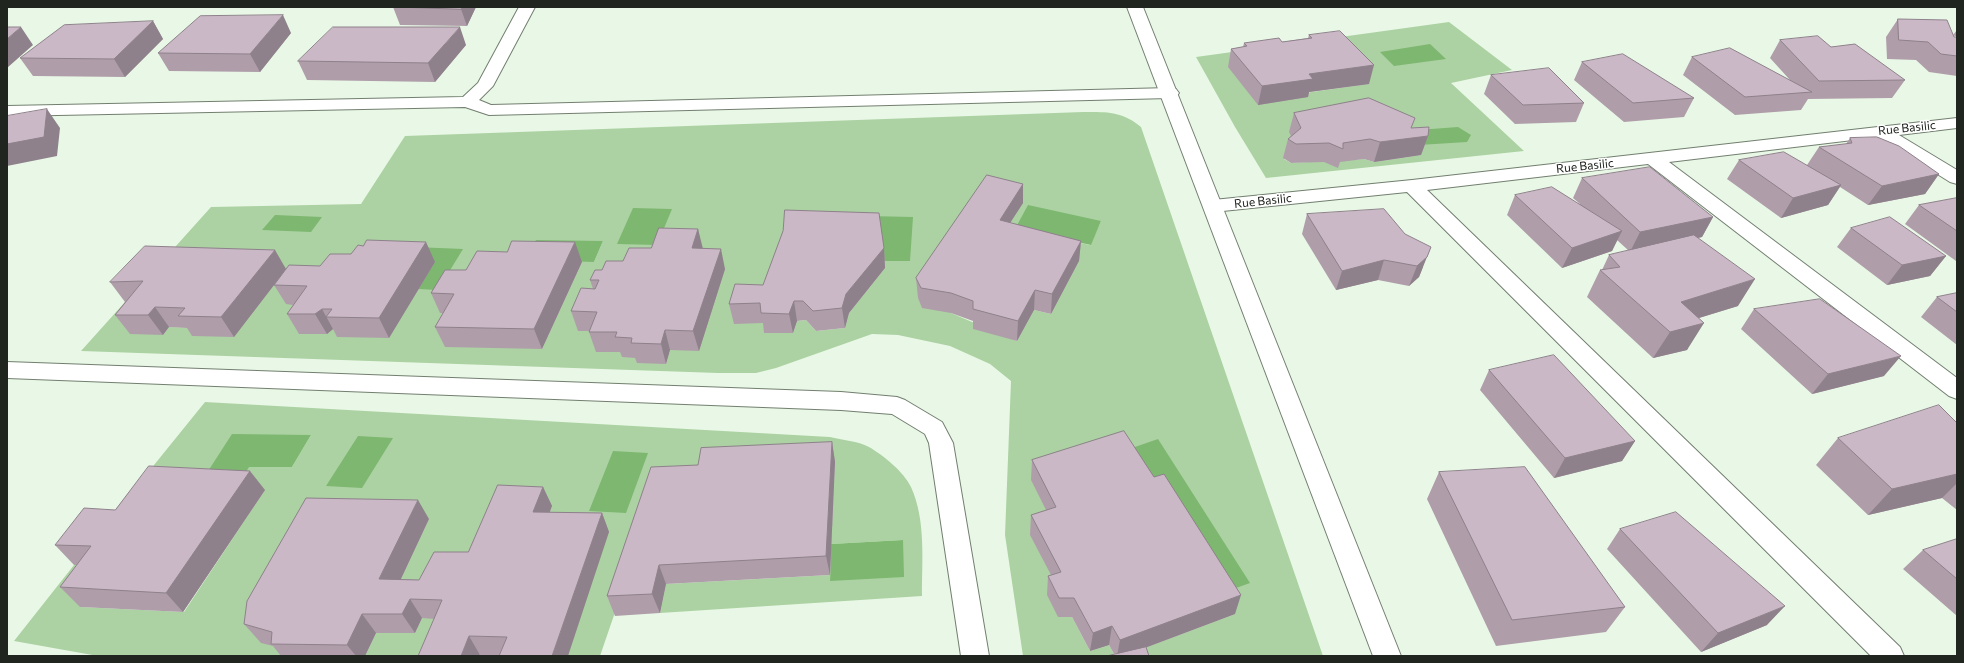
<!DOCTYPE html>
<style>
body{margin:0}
#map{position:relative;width:1964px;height:663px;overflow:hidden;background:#e9f8e6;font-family:Commissioner,sans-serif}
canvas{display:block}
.frame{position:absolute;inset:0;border:8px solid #20251f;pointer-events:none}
</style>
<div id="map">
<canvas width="1964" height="663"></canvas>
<div class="frame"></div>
</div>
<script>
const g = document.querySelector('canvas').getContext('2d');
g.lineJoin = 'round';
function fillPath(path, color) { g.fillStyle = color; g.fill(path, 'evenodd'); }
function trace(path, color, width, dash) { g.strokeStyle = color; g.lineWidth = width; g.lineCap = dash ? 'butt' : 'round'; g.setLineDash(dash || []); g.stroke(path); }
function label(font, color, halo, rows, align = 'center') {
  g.font = font + ' Commissioner,sans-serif'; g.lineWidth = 3; g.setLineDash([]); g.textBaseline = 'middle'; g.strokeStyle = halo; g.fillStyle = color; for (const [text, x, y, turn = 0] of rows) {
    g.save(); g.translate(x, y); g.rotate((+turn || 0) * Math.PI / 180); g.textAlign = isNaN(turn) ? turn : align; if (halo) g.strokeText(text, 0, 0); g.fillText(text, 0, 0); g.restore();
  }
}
fillPath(new Path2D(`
 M1449 22 1512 70 1451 83 1524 151 1266 178 1235 127 1196 57ZM1228 67 1368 84 1304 93ZM1296 147H1422L1421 155 1374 162 1364 159 1291 163 1284 159Z
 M1083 112C1106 112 1122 111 1141 127L1323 656H1123L1235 614 1054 526 1059 591 1058 617H1072L1090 651 1109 645 1115 656H1023L1005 535 1011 381 990 364 950 346 898 335 872 334 776 368 756 373H718L81 351 125 302 157 301 163 335 169 327 198 328 158 266 211 207 361 204 405 136ZM913 217 884 261 885 268 849 313 845 328 816 331 806 320 797 321 793 333 764 332V323ZM1101 221 1090 245 1016 229ZM603 241 594 262H582L542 349 463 314 525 261ZM1079 261 1051 314 1034 310 1017 341 951 313ZM725 269 670 350 666 364 624 352 604 332Z
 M205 402 830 437C842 440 858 441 869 447 883 455 904 472 911 487 926 520 922 561 922 596L660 613 666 584 830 575V581L903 540 831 544 835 462 658 487 600 656H568L542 531 552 506 479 572 392 598 429 519 288 650 287 656H98L14 641 74 565 110 566 80 607 184 612 264 491 103 528ZM311 435 292 467H249Z
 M422 618H439V656H365L376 633H415Z`), '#acd2a3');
fillPath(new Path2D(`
 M1430 44 1446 59 1394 66 1380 52Z
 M1458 127 1471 135 1467 142 1419 145 1418 130Z
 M1028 205 1101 221 1091 245 1015 229Z
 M633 208 672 209 657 245 617 244Z
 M275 215 322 217 311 232 262 230Z
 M822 215 913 217 910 261H884Z
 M536 240 603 241 594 262 525 261Z
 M391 246 463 249 438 290 418 289Z
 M232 434 311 435 292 467H249L240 482H201Z
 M358 436 393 438 362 488 326 486Z
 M1158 439 1250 583 1222 593 1132 448Z
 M613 451 648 453 626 513 589 511Z
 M903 540 904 577 830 581 831 544Z`), '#7db770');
const street = new Path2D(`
 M519 7H535L493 86 479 100 491 105 1170 88 1176 89 1179 93 1176 97 1170 98 489 115 465 107 7 116V106L463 97 478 83Z
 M1957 118V128L1899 135 1957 170V184L1950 182 1878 137 1669 162 1957 378V399L1949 396 1648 164 1427 190 1900 647 1904 656H1871L1407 192 1213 212 1206 210 1203 206 1206 202 1213 200 1412 180Z
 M7 362 841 392 897 397 905 400 942 422 953 443 989 656H961L929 443 925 434 892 414 841 410 7 378Z`);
const secondary = new Path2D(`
 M1127 7H1143L1401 656H1373Z`);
trace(street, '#727f6f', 2);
trace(secondary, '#727f6f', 2);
fillPath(street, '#fff');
fillPath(secondary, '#fff');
fillPath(new Path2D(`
 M393 7H476L467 26 400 25Z
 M1898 19 1954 37H1957V76L1929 72 1916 60 1887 59 1886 37Z
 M153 21 163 39 125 77 33 76 20 58Z
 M1957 30V37L1953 35Z
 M291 33 260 72 169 71 158 53Z
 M1309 35 1369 84 1309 92 1308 97 1258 105 1228 67 1231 49 1243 47 1244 43 1282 42 1308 38Z
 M1780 40 1831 47 1905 80 1892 98 1808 99 1801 110 1735 115 1683 75 1692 57 1790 80 1770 58Z
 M466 45 435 82 307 80 298 61Z
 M1582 62 1694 98 1684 117 1624 122 1574 80Z
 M1491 75 1584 103 1576 122 1515 124 1484 94Z
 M1294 113 1411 128 1428 136 1421 155 1374 162 1364 159 1340 162 1338 168 1324 162 1291 163 1283 158 1288 139 1291 136 1289 132Z
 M1850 138 1939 174 1925 194 1868 205 1840 187 1828 205 1781 218 1727 179 1739 160 1807 165 1819 147 1846 144Z
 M1582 178 1713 217 1702 237 1698 238 1738 306 1699 318 1687 350 1653 358 1587 297 1600 270H1602L1609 255 1629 251 1617 240 1612 251 1562 268 1507 215 1515 195 1580 204 1573 198Z
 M1023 184V203L1010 223 1081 241 1079 261 1051 314 1034 310 1017 341 973 329V321L951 313 922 308 918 298 916 278Z
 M1957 198V261H1956L1905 224 1919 205Z
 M1307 214 1423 267 1419 277 1409 286 1378 280 1336 290 1302 234Z
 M1851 228 1946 256 1930 276 1887 285 1837 247Z
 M698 229 702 248 725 269 699 351 670 350 666 364 637 363 635 358 622 357 620 352H596L589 332V331H578L571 311 593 289 590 280 602 270 623 261 651 248Z
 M884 248 885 268 849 313 845 328 816 331 806 320 797 321 793 333H764L763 323 734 324 729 304 763 285Z
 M435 262 389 338 337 337 333 329 327 334H299L287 314 293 305 286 304 274 285 234 337 192 336 187 328 169 327 163 335 130 334 115 315 125 302 110 282 320 266Z
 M582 262 542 349 445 347 435 327 443 313H440L431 293 466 270Z
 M1957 293V345L1921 317 1937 297Z
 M1754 309 1884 376 1812 394 1741 329Z
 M1489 370 1635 441 1622 461 1554 478 1480 390Z
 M1957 423V510L1942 498 1868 515 1816 465 1838 438Z
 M832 442 835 462 830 575 666 584 660 613 615 616 607 596 698 465Z
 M1032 460 1235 614 1145 648 1114 654 1109 645 1090 651 1072 617H1058L1047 595 1048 576 1051 575 1030 535 1031 515 1046 510 1031 480Z
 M1439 472 1625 607 1606 632 1496 646 1427 499Z
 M543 487 552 506 550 512 602 513 609 532 500 655H480L434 619 422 618 415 633H376L365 656H281L273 646 261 643 244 624 429 519 401 579 419 580 468 552Z
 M265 490 183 612 80 607 60 587 77 565H74L55 545 115 510Z
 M1620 529 1767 625 1701 652 1607 549Z
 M1957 539V616L1903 569 1923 550Z`), '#af9eaa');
fillPath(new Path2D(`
 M462 7H476L467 26 461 9Z
 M283 15 291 33 260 72 250 54Z
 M153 21 163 39 125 77 114 59Z
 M21 27 33 45 7 68V39Z
 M460 27 466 45 435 82 428 63Z
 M1374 65 1369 84 1309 92 1308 97 1258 105 1262 86 1309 74Z
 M47 109 60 128 57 156 7 166V144Z
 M1428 136 1421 155 1374 162 1380 142Z
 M1939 174 1925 194 1868 205 1882 186Z
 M1023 184V203L999 240 1000 220Z
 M1841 185 1828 205 1781 218 1793 198Z
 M1713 217 1702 237 1630 252 1640 232Z
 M698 229 703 249 692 248Z
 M1622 231 1612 251 1562 268 1572 248Z
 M1081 241 1079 261 1051 314 1052 294Z
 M426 242 435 262 389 338 379 318Z
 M575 242 582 262 542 349 534 329Z
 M1431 247 1419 277 1409 286 1417 266Z
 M884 248 885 268 849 313 845 328 842 308 846 294Z
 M721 249 725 269 699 351 693 331Z
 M275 250 286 269 274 285 234 337 221 317Z
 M1946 256 1930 276 1887 285 1902 265Z
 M1384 260 1378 280 1336 290 1342 271Z
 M1755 279 1738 306 1666 328 1681 302Z
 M1035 290 1034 310 1017 341 1018 321Z
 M794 301 797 321 793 333 789 314Z
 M155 307 169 327 163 335 148 315Z
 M322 309 333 329 327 334 315 314Z
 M1704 323 1687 350 1653 358 1670 332Z
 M665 330 670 350 666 364 661 344Z
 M1901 356 1884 376 1812 394 1828 374Z
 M1635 441 1622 461 1554 478 1565 458Z
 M832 442 835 462 830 575 826 556Z
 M250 471 265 490 183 612 166 593Z
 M1957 474V483L1942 498 1868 515 1892 489Z
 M543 487 552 506 542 531 533 512Z
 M418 500 429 519 392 598 379 579Z
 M602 513 609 532 568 656H552Z
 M659 565 666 584 660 613 652 594Z
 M1241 595 1235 614 1123 656H1117L1120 640Z
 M410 599 422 618 415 633 402 614Z
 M1785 606 1767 625 1701 652 1718 633Z
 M362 614 376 633 365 656H356L347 645Z
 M1112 626 1109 645 1090 651 1093 633Z
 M469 636 480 655V656H461Z`), '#8e818b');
const building = new Path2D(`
 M399 7H462L461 9Z
 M283 15 250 54 158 53 200 16Z
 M1898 19 1947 20 1954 37H1957V56L1941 54 1928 42 1899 40Z
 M153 21 114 59 20 58 64 25Z
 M7 27H21L7 39Z
 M333 27H460L428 63 298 61Z
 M1340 31 1374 65 1309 74 1313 79 1262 86 1231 49 1247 46 1244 43 1279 38 1282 42 1312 38 1309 35Z
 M1818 36 1831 47 1855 44 1905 80 1819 81 1780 40Z
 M1730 48 1812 92 1745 97 1692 57Z
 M1623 54 1694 98 1633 103 1582 62Z
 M1549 68 1584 103 1523 105 1491 75Z
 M1369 98 1415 118 1411 128 1429 127 1428 136 1380 142 1370 139 1343 143V149L1329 143 1296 144 1288 139 1301 128 1294 113Z
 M47 109 44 137 7 144V116Z
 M1877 137 1899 146 1939 174 1882 186 1819 147 1852 143 1850 138Z
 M1784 152 1841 185 1793 198 1739 160Z
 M1650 167 1713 217 1640 232 1582 178Z
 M987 175 1023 184 1000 220 1081 241 1052 294 1035 290 1018 321 973 309V301L951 293 921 288 916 278Z
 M1552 187 1622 231 1572 248 1515 195Z
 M1957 198V231L1919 205Z
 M1384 209 1405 234 1431 247 1427 257 1417 266 1384 260 1342 271 1307 214Z
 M785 210 879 213 884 248 846 294 842 308 813 311 803 301H794L789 314 761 313 760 303 729 304 735 284 763 285 783 231Z
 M1890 217 1946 256 1902 265 1851 228Z
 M659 228 698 229 692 248 721 249 693 331 665 330 661 344 631 343 632 338 615 337 617 332H589L597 312 571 311 581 288 595 289 599 280H590L595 270H602L606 261H623L629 248H651Z
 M1694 235 1755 279 1681 302 1704 323 1670 332 1600 270 1620 267 1609 255Z
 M367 240 426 242 379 318 326 317 332 309H322L315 314H287L307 286 274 285 289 265 320 266 330 254H351L358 245 363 246Z
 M512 241 575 242 534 329 435 327 454 294 431 293 445 270H466L477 251 507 252Z
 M145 246 275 250 221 317 178 316 185 308 155 307 148 315H115L143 281 110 282Z
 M1957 293V312L1937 297Z
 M1820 299 1901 356 1828 374 1754 309Z
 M1554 355 1635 441 1565 458 1489 370Z
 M1939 405 1957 423V474L1892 489 1838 438Z
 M1124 431 1154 477 1164 474 1241 595 1120 640 1112 626 1093 633 1074 598H1059L1048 576 1061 572 1031 515 1056 507 1032 460Z
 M832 442 826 556 659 565 652 594 607 596 651 467 698 465 701 448Z
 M149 466 250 471 166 593 60 587 91 546 55 545 84 508 115 510Z
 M1525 467 1625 607 1512 620 1439 472Z
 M498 485 543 487 533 512 602 513 552 656H499L507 637 469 636 461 656H418L442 600 410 599 402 614H362L347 645 271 644 272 632 244 624 247 601 306 498 418 500 379 579 419 580 434 552H468Z
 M1676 512 1785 606 1718 633 1620 529Z
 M1957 539V579L1923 550Z
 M1146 647 1149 656H1107Z`);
fillPath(building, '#cbb8c6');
trace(building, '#8e818b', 1);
label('12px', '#20251f', '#fff', [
 ["Rue Basilic",1907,128,-6],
 ["Rue Basilic",1585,166,-6],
 ["Rue Basilic",1263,201,-6]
]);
</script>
